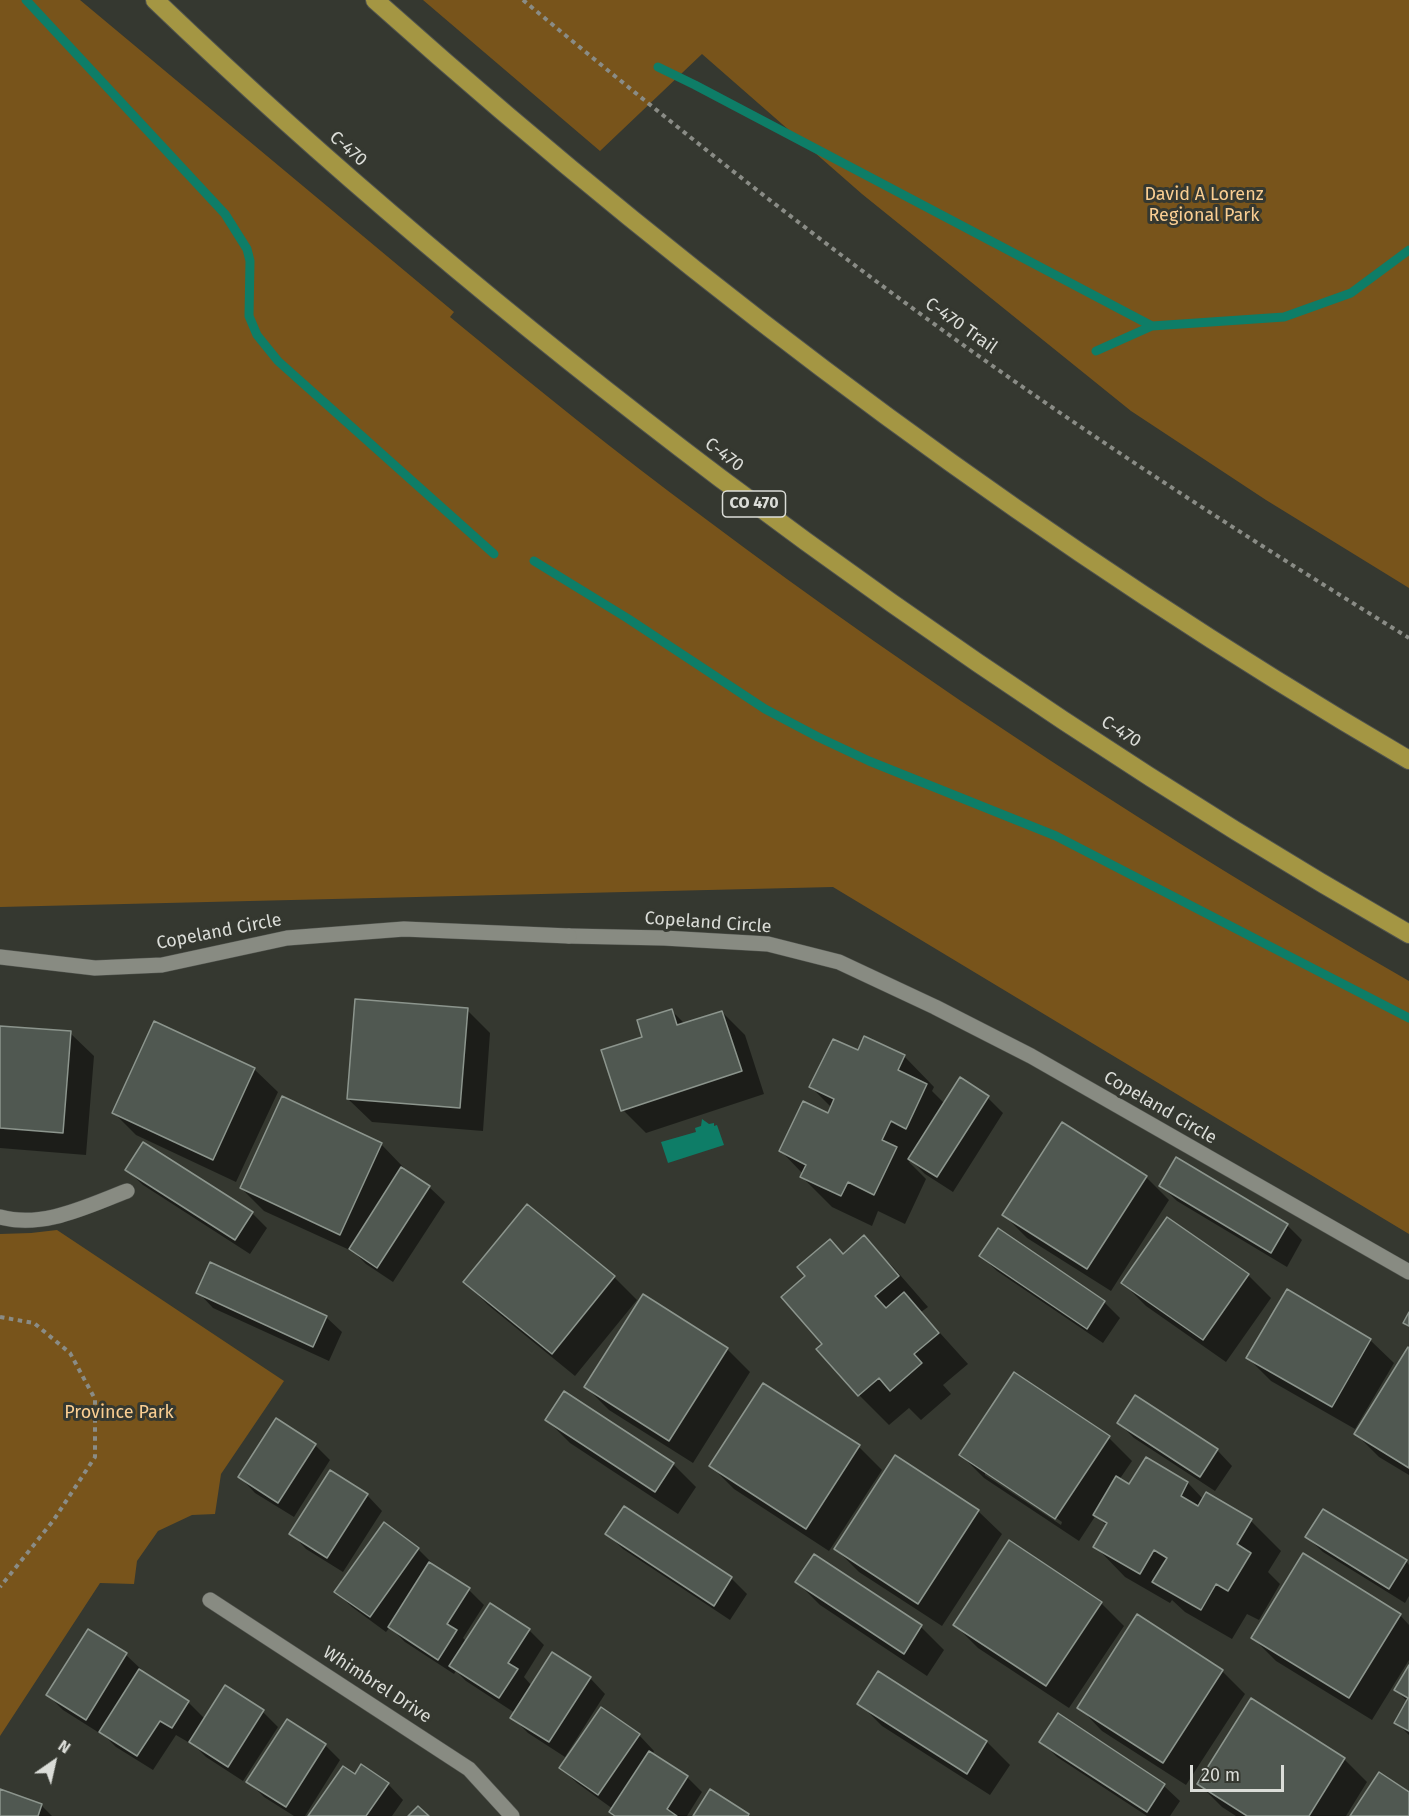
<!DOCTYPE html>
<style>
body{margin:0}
#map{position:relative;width:1409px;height:1816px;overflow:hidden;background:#353830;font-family:"Fira Sans",sans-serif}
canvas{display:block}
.north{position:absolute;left:24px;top:1732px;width:60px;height:60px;-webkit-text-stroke:4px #353830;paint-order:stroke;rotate:34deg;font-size:16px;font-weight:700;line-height:24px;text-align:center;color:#dbddd8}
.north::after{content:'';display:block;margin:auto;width:21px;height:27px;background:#dbddd8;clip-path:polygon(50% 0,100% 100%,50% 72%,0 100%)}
.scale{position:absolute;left:1190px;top:1765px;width:94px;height:27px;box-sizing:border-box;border:3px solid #dbddd8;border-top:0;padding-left:8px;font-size:18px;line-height:21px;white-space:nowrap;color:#dbddd8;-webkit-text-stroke:4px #353830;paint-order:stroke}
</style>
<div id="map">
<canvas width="1409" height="1816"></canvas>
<div class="north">N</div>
<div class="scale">20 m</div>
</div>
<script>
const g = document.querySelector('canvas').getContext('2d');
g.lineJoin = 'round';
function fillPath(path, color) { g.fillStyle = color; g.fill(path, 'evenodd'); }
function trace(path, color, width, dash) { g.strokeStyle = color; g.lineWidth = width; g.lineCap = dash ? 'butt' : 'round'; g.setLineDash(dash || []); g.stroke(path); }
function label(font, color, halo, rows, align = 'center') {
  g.font = font + ' "Fira Sans",sans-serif'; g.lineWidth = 6; g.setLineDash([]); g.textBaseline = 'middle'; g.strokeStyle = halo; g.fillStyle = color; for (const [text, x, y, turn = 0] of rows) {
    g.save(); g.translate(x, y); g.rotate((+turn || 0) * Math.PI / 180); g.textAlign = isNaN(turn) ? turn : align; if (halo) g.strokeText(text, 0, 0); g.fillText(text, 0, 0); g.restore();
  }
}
fillPath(new Path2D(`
 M0 0H80L454 312 450 317C533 385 616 453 703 517 928 686 1165 840 1409 981V1234L833 887 0 907Z
 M423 0H1409V588L1266 500 1131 411 862 194 702 54 600 151Z
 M57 1230 284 1381 221 1474 215 1514 192 1515 158 1531 137 1561 134 1584 100 1583 0 1736V1234L31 1233Z`), '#78541b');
fillPath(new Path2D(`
 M702 1119 709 1124 714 1123V1126L717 1125 724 1145 668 1163 661 1142 696 1132 695 1128 701 1126Z`), '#0e7d67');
fillPath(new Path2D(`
 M467 1010 490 1033 483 1131 372 1122 348 1099Z
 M671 1010 685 1024 722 1012 745 1035 764 1094 646 1133 623 1110 644 1038Z
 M0 1027 70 1033 94 1056 86 1155 0 1148Z
 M858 1052 904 1056 934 1087 932 1091 945 1104 961 1080 988 1098 1003 1113 953 1192 925 1174 911 1160 909 1162 926 1179 905 1224 878 1211 872 1226 832 1207 802 1177 803 1174 781 1151 829 1115 832 1108 811 1087Z
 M254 1069 278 1092 236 1182 136 1135 113 1112Z
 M283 1098 381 1144 404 1168 403 1170 429 1187 445 1202 393 1282 366 1264 354 1252 264 1211 241 1188Z
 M127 1170 252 1213 267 1228 250 1254 143 1185Z
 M1146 1177 1169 1200 1111 1291 1027 1238 1004 1215Z
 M1161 1186 1287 1225 1302 1240 1287 1267 1177 1201Z
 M998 1230 1104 1302 1120 1318 1103 1343 997 1271 981 1256Z
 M864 1238 894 1268 928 1307 921 1312 968 1364 943 1385 951 1394 921 1420 909 1408 889 1425 859 1395 824 1344 807 1276 830 1241 844 1255Z
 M1248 1275 1271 1298 1226 1362 1146 1306 1123 1283Z
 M614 1277 637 1300 575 1376 488 1305 465 1282Z
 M1288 1291 1370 1340 1394 1363 1355 1429 1271 1381 1248 1358Z
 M198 1292 326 1317 342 1332 329 1361 213 1308Z
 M727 1349 750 1372 693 1463 609 1410 586 1387Z
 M1409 1349V1475L1379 1457 1356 1434Z
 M1015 1374 1109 1438 1132 1461 1119 1480 1130 1487 1146 1459 1188 1483 1204 1500 1251 1521 1281 1551 1268 1572 1280 1584 1259 1620 1247 1614 1232 1639 1185 1612 1172 1600 1170 1603 1125 1577 1095 1546 1107 1526 1096 1515 1079 1541 984 1478 961 1455ZM985 1471 1062 1522 1061 1525 985 1475Z
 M764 1385 859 1447 882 1470 829 1551 734 1489 711 1466Z
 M547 1420 673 1464 696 1487 678 1514 570 1443Z
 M1119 1423 1217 1450 1232 1466 1215 1491 1134 1438Z
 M315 1445 330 1460 294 1517 255 1493 240 1477Z
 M896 1457 978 1511 1002 1534 942 1626 859 1572 836 1549Z
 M367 1495 382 1511 343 1572 306 1549 291 1533Z
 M624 1508 731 1578 747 1594 730 1620 623 1549 607 1534Z
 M384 1524 418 1549 434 1565 433 1566 469 1590 484 1605 463 1638 467 1642 529 1630 544 1645 524 1677 532 1686 590 1678 605 1694 565 1757 528 1733 512 1717 515 1713 466 1681 456 1671 454 1674 405 1642 390 1627 386 1632 352 1607 336 1592Z
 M1307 1537 1406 1561 1409 1565V1596L1405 1603 1323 1552Z
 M814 1556 921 1627 944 1650 927 1676 820 1605 797 1582Z
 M1101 1603 1124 1626 1069 1708 978 1648 955 1625Z
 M1400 1615 1409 1625V1660L1372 1720 1276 1661 1253 1638Z
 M88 1631 126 1655 142 1670 140 1672 188 1702 205 1719 263 1712 278 1727 243 1781 206 1757 189 1740 188 1742 176 1735 153 1770 116 1747 102 1733 101 1734 63 1710 48 1695Z
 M1409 1668V1735L1396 1722 1408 1702 1396 1690Z
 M1222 1671 1245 1694 1186 1785 1102 1731 1079 1707Z
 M879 1673 987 1742 1010 1765 990 1795 882 1726 859 1703Z
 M601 1709 639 1735 654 1751 652 1755 687 1777 702 1792 687 1816H615L613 1809 577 1783 561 1768Z
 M1058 1715 1164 1786 1180 1801 1170 1816H1147L1057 1757 1041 1741Z
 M325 1745 340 1760 305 1816H294L264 1797 248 1781Z
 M1344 1759 1367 1782 1346 1816H1236L1222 1807 1199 1784Z
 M355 1776 388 1784 403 1800 392 1816H310Z
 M0 1793 41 1805 52 1816H0Z`), '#0007');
trace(new Path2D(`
 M26 0 225 214 247 249 250 261 249 316 257 335 278 361 494 554
 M658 67 695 85 1152 326 1284 317 1351 293 1409 250
 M1096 351 1152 326
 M534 561 627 618 765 709 818 737 869 761 1056 836 1409 1018`), '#0e7d67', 9);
const building = new Path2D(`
 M355 999 468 1008 460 1108 347 1099Z
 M672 1009 677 1025 722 1011 742 1071 621 1111 601 1050 642 1037 637 1020Z
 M154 1021 255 1068 213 1160 112 1113Z
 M0 1026 71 1031 63 1133 0 1128Z
 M864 1036 905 1055 898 1070 927 1084 906 1129 891 1121 882 1140 897 1147 874 1195 848 1182 841 1196 800 1177 806 1165 779 1151 803 1101 828 1113 834 1099 809 1087 833 1039 858 1050Z
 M960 1077 989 1096 937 1177 908 1159Z
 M282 1096 382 1143 340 1235 240 1188Z
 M1062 1122 1147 1176 1087 1269 1002 1215Z
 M143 1142 253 1212 235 1240 125 1170Z
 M1176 1157 1288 1224 1271 1253 1159 1186Z
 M401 1167 430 1186 377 1268 349 1249Z
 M527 1204 615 1276 552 1354 463 1282Z
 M1167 1217 1249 1274 1203 1340 1121 1283Z
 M998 1228 1105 1301 1087 1329 979 1256Z
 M864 1235 899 1276 875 1296 886 1308 904 1292 939 1333 914 1354 922 1363 890 1391 879 1378 858 1396 816 1349 822 1344 781 1297 805 1276 797 1267 830 1239 843 1254Z
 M210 1262 327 1316 313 1347 196 1293Z
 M1287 1289 1371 1339 1332 1407 1246 1358Z
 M643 1294 728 1348 669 1441 584 1387Z
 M1409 1312V1326L1403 1323Z
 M1408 1347 1409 1348V1468L1354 1434Z
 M1014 1372 1110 1436 1055 1519 959 1455Z
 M763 1383 860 1445 806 1529 709 1466Z
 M564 1391 674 1463 655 1492 545 1420Z
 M1135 1395 1218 1449 1200 1477 1117 1423Z
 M276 1418 316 1444 278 1503 238 1477Z
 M895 1455 979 1510 918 1604 834 1549Z
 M1146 1457 1188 1482 1181 1496 1198 1506 1206 1492 1252 1519 1237 1544 1251 1553 1228 1591 1216 1584 1201 1610 1152 1582 1167 1558 1154 1550 1140 1574 1093 1547 1107 1523 1093 1515 1116 1476 1129 1484Z
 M330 1470 368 1494 327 1558 289 1534Z
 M624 1506 732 1577 714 1606 605 1534Z
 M1323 1509 1407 1560 1389 1589 1305 1537Z
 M384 1522 419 1548 370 1617 334 1592Z
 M1009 1540 1102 1602 1046 1686 953 1625Z
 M1303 1553 1401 1614 1349 1698 1251 1638Z
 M814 1554 922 1625 904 1654 795 1582Z
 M429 1562 470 1588 447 1624 457 1630 438 1660 388 1627Z
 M490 1603 530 1629 508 1663 518 1669 499 1698 449 1666Z
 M1137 1614 1223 1670 1163 1763 1077 1708Z
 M88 1629 127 1653 86 1720 46 1695Z
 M552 1652 591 1677 549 1742 510 1718Z
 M1409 1665V1731L1394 1723 1408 1698 1394 1690Z
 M139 1669 189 1701 172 1728 160 1721 137 1756 99 1732Z
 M878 1671 987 1741 967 1774 857 1704Z
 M225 1685 264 1710 228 1767 189 1742Z
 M1251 1698 1345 1758 1309 1816H1247L1197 1784Z
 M601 1707 640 1734 598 1795 559 1768Z
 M1058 1713 1165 1784 1147 1812 1039 1742Z
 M287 1719 326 1744 286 1807 246 1782Z
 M649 1751 688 1776 667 1809 677 1816H615L609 1812Z
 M361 1764 389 1783 366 1816H308L343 1766 355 1774Z
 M1379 1772 1409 1792V1816H1350Z
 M0 1789 42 1804 38 1816H0Z
 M710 1789 749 1814 748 1816H693Z
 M418 1806 429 1816H408Z`);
fillPath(building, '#505851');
trace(building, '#8c958d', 1.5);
const lane = new Path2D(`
 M569 936 664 938 768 944 839 962 935 1007 1031 1056 1409 1272
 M0 1217C43 1229 87 1206 127 1191`);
const street = new Path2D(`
 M0 957 95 968 162 965 287 938 404 929 569 936
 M210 1600 469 1769 512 1816`);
const highway = new Path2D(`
 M155 0C333 171 523 329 720 478 940 643 1170 797 1409 934
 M375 0C694 285 1039 544 1409 760`);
trace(lane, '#51544e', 16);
trace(street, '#51544e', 16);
trace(highway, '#51544e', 20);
trace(new Path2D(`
 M523 0C651 107 780 211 915 310 1074 427 1241 534 1409 638
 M0 1317 34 1323 70 1353 95 1399V1457L53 1521 0 1587`), '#8a8c86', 4, [4.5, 4.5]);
trace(lane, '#888b82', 15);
trace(street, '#888b82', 15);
trace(highway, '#a49643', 18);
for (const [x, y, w] of [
 [754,504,63]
]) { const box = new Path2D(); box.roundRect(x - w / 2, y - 13, w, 26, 4.5); g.fillStyle = '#353830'; g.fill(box); trace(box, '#dbddd8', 1.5); }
label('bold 16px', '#dbddd8', null, [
 ["CO 470",754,504]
]);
label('18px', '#dbddd8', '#353830', [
 ["C-470",348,149,41],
 ["C-470 Trail",961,326,35],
 ["C-470",724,455,37],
 ["C-470",1121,732,32],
 ["Copeland Circle",708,923,4],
 ["Copeland Circle",219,932,-11],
 ["Copeland Circle",1160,1108,30],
 ["Whimbrel Drive",377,1685,33]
]);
label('18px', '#face92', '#353830', [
 ["David A Lorenz",1204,195],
 ["Regional Park",1204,216],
 ["Province Park",119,1413]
]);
</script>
